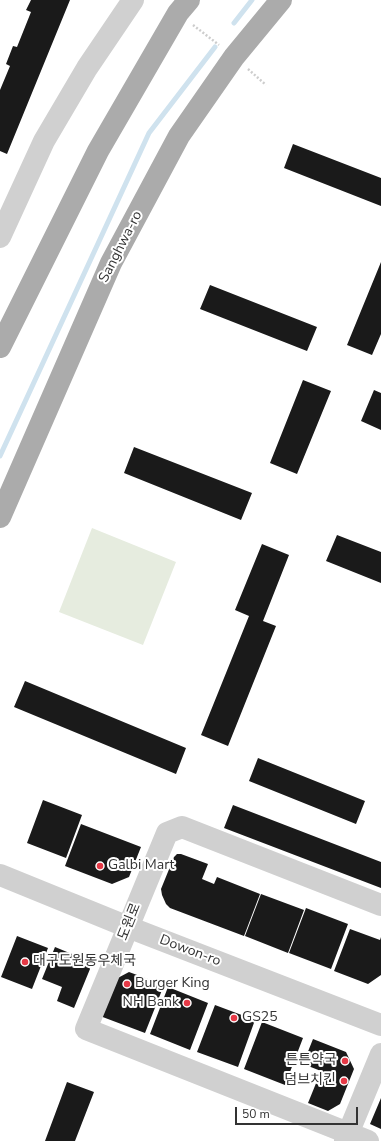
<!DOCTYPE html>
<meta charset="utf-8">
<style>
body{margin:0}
#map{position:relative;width:381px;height:1141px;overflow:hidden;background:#fff;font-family:"Nunito Sans",sans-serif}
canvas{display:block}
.scale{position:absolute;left:235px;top:1107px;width:123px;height:18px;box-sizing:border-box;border:2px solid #333;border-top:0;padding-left:5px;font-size:12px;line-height:14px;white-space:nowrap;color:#333;-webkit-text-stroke:3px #fff;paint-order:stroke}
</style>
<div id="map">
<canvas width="381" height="1141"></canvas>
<div class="scale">50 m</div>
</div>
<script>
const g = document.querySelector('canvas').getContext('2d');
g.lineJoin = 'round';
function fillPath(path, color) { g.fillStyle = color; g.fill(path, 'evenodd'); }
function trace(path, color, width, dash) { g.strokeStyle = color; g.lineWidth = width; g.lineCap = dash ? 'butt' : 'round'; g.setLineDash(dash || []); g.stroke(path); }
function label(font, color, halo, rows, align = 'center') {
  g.font = font + ' "Nunito Sans","Noto Sans KR",sans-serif'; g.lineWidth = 4; g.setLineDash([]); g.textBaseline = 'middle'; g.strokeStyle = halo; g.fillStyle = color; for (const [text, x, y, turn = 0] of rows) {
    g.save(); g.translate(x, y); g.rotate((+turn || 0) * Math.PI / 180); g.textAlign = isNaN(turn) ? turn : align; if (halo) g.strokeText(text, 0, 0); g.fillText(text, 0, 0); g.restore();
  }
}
fillPath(new Path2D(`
 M92 528 176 562 143 645 59 612Z`), '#e6ecdf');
trace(new Path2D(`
 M234 23 252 0
 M0 456 149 133 215 47`), '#cfe2ee', 5);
fillPath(new Path2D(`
 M31 0H70L7 154 0 151V90L10 66 6 64 13 46 17 47 31 12 26 10Z
 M293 144 381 178V206L284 168Z
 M381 262V334L372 355 347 345Z
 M210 285 317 327 307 351 200 309Z
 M303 380 331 391 297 474 270 463Z
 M374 390 381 393V430L361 421Z
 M134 447 252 493 241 520 124 473Z
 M337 535 381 552V583L326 561Z
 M262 544 289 555 263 621 276 626 228 746 201 735 249 616 235 610Z
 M25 681 186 748 176 774 14 707Z
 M258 758 365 801 356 824 249 781Z
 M43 800 82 815 66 858 27 843Z
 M233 805 381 862V888L224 828Z
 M81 824 141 847 129 877 112 884 65 866Z
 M177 854H181L208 864 202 879 214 884 217 877 260 894 244 936 170 908 166 904 162 895 161 889 174 857Z
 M261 894 304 910 288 953 245 936Z
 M306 908 348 924 331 969 289 953Z
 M350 929 380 940 381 937V975L368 984 334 971Z
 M17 936 48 948 32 989 1 977Z
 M55 947 84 959 90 969 74 1008 57 1001 62 987 42 979Z
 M129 972 164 985 145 1033 100 1016 114 980Z
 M168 987 208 1003 190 1050 150 1034Z
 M215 1005 255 1020 238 1067 197 1052Z
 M262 1022 303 1038 285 1085 244 1069Z
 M313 1039 346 1052 354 1069 340 1104 328 1111 308 1103 321 1071 303 1064Z
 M67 1082 94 1092 75 1141H45Z
 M381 1098V1129L370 1124Z`), '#1a1a1a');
trace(new Path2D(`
 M193 25 219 45
 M248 69 266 85`), '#cdcdcd', 2.5, [2, 2]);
trace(new Path2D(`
 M0 237 44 141 87 68 133 0
 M0 875 128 927 381 1025
 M345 1141 381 1054
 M368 1141 86 1029 167 833 182 827 381 905`), '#d0d0d0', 22);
trace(new Path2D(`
 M0 347 98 151 178 13 189 0
 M0 517 111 263 179 136 234 57 281 0`), '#ababab', 22);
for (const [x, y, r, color] of [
 [100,866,4,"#e63946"],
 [25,962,4,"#e63946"],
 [127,984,4,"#e63946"],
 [187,1003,4,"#e63946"],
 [234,1018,4,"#e63946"],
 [345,1061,4,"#e63946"],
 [344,1081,4,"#e63946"]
]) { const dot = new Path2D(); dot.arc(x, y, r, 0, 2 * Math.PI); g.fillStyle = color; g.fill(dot); trace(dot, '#fff', 1.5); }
label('14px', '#333', '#fff', [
 ["Sanghwa-ro",121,247,-63],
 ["도원로",130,922,-68],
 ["Dowon-ro",190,951,21]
]);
label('14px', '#333', '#fff', [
 ["Galbi Mart",108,866],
 ["대구도원동우체국",33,962],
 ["Burger King",135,984],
 ["NH Bank",179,1003,"right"],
 ["GS25",242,1018],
 ["튼튼약국",337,1061,"right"],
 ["덤브치킨",336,1081,"right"]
], 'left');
</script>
